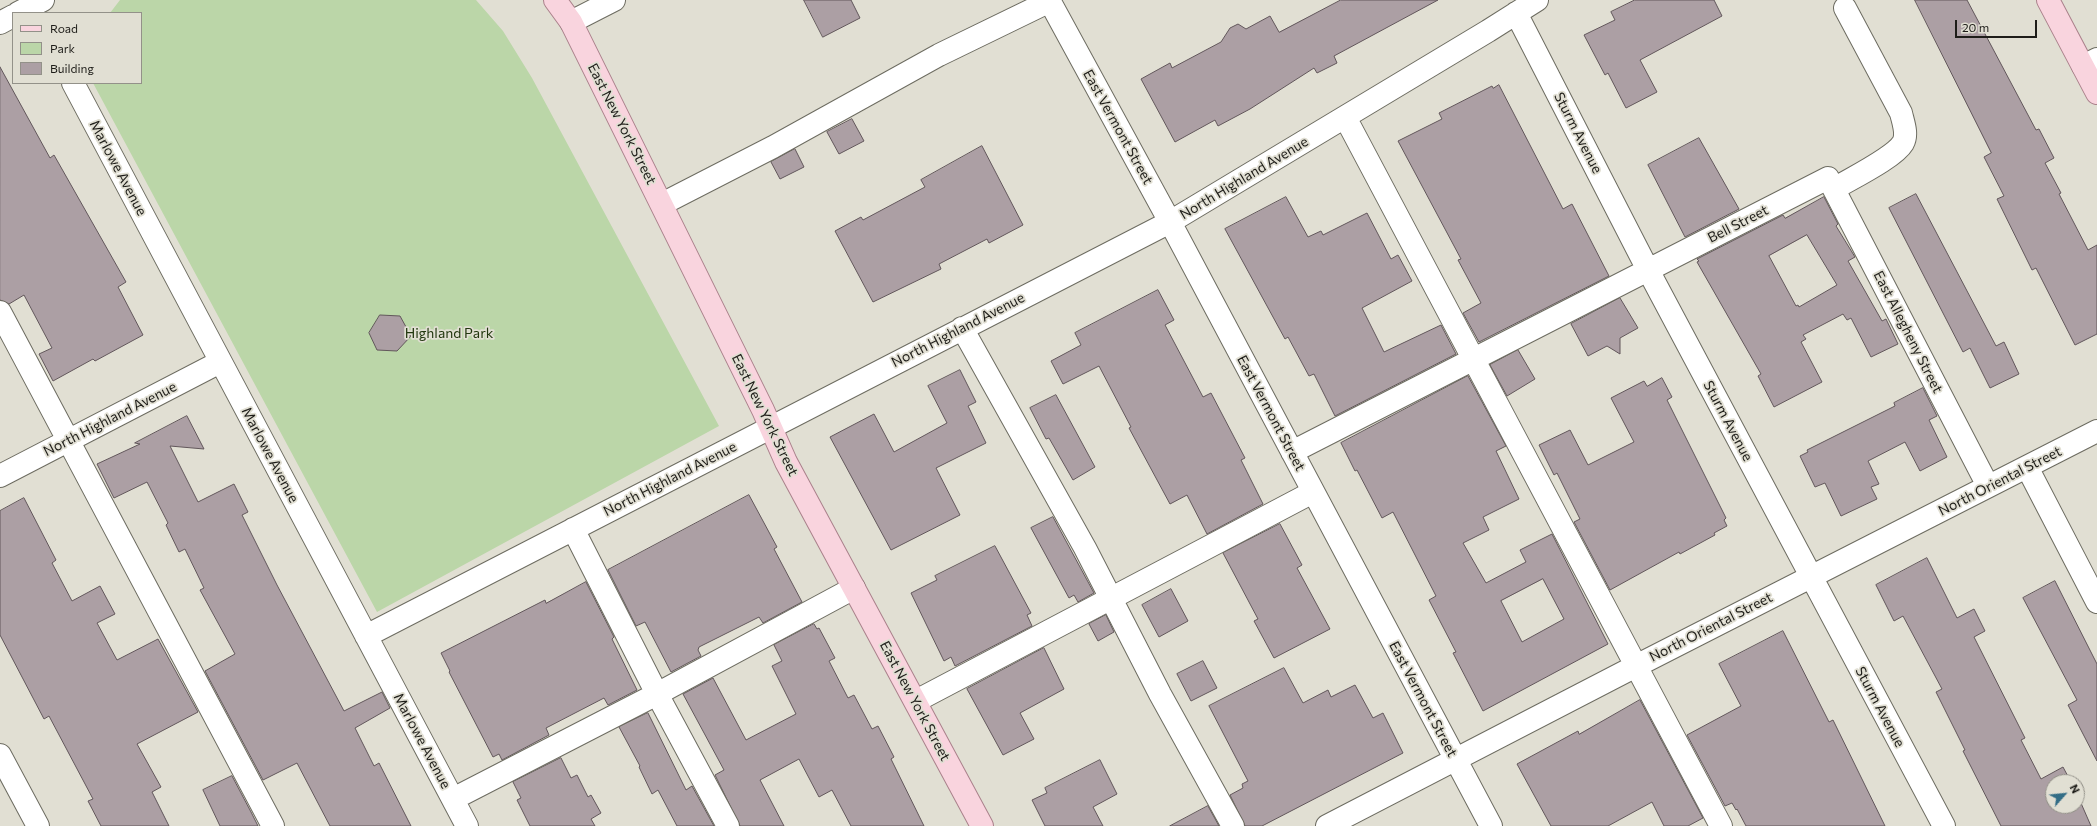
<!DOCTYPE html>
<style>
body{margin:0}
#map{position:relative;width:2097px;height:826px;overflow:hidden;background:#e1dfd3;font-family:Commissioner,sans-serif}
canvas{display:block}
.legend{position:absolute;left:12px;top:12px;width:130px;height:72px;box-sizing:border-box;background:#e1dfd3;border:1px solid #939189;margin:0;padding:5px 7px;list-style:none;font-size:12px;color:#1e1d19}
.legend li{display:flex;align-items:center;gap:8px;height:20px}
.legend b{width:20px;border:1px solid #939189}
.north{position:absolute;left:2045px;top:774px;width:40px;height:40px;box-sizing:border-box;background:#e1dfd3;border:1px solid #939189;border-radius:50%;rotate:63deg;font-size:11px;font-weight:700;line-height:16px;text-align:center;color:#1e1d19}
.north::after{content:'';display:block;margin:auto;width:14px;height:18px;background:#336d86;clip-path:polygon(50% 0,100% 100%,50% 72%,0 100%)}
.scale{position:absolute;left:1955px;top:20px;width:82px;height:18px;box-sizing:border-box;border:2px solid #1e1d19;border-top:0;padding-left:5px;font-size:12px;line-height:14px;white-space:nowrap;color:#1e1d19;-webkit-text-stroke:3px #e1dfd3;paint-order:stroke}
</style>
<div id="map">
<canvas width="2097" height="826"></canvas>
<ul class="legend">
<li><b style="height:5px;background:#f9d4de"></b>Road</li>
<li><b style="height:11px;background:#bbd6a8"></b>Park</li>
<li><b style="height:11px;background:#ac9fa4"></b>Building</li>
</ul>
<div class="north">N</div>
<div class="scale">20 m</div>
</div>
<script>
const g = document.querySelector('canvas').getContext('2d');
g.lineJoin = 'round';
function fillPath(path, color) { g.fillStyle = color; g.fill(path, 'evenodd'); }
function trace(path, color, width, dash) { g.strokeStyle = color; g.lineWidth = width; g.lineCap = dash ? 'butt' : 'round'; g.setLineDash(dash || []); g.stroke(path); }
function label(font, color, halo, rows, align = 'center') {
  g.font = font + ' Commissioner,sans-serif'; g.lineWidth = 3.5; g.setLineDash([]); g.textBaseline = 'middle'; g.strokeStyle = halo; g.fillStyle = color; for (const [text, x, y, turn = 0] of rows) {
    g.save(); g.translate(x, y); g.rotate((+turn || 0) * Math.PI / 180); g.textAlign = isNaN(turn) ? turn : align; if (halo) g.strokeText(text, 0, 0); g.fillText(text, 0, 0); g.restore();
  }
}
fillPath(new Path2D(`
 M120 0H476L503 31 532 78 719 426 377 612 93 83H141V13H110Z`), '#bbd6a8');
const building = new Path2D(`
 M804 0H851L860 18 823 37Z
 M1341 0H1438L1334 56 1337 63 1317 73 1314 68 1250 109 1218 126 1215 120 1175 142 1141 79 1170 63 1172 68 1221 42 1230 28 1238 24 1246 29 1270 16 1279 32Z
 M1635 0H1714L1722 16 1640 60 1657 92 1626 108 1608 73 1605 75 1584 35 1615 20 1611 12Z
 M1915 0H1967L2036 130 2039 129 2054 158 2045 163 2061 193 2059 194 2088 250 2097 245V334L2075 345 2036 268 2032 270 1997 199 2004 196 1984 157 1991 153Z
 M0 67 50 158 54 155 126 282 118 287 143 335 95 361 93 359 53 381 39 354 52 348 24 295 9 304 0 300Z
 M1499 85 1563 209 1572 204 1609 276 1479 342 1463 313 1481 303 1458 260 1461 259 1398 141 1442 119 1439 113 1492 86 1493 88Z
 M852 119 864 141 839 154 827 132Z
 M1699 138 1739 209 1685 237 1648 165Z
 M982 146 1023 225 989 243 987 239 939 264 941 269 873 302 835 231 861 217 863 220 925 187 921 180Z
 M795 149 804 167 780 179 771 162Z
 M1916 194 1996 346 2004 342 2019 374 1990 388 1970 348 1963 352 1889 208Z
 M1286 197 1308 237 1321 231 1323 235 1367 213 1391 259 1398 255 1412 281 1362 308 1384 352 1441 325 1456 354 1335 416 1314 374 1309 376 1288 337 1285 339 1225 229Z
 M1824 197 1838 224 1836 226 1855 257 1848 261 1882 321 1886 319 1898 344 1871 357 1851 318 1847 320 1843 314 1803 335 1806 339 1801 342 1822 382 1774 407 1758 376 1761 374 1697 262 1699 261 1697 259 1783 215 1785 218ZM1807 235 1837 285 1799 307 1798 305 1796 306 1769 256Z
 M1158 290 1174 320 1165 325 1203 397 1211 393 1245 458 1241 460 1263 504 1207 534 1187 495 1170 504 1129 428 1131 427 1099 366 1063 384 1051 361 1081 345 1075 333Z
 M1620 298 1638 328 1620 338V354L1607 346 1588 356 1571 324Z
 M380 315 400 316 411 336 397 351 377 350 369 333Z
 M1518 350 1535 379 1507 396 1490 365Z
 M960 370 976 402 968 406 986 443 936 468 960 515 891 550 830 437 874 414 894 452 947 423 928 386Z
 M1468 376 1506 446 1496 451 1519 499 1483 517 1489 530 1463 543 1486 583 1526 562 1520 550 1552 534 1608 644 1483 711 1453 653 1456 652 1429 600 1436 596 1393 512 1382 518 1357 470 1355 471 1341 443ZM1543 579 1564 619 1522 642 1501 601Z
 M1662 378 1672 397 1667 400 1726 518 1724 520 1727 526 1714 533 1715 535 1680 554 1679 552 1610 590 1574 522 1580 519 1557 473 1554 475 1539 445 1570 430 1588 465 1634 442 1611 398 1644 381 1647 386Z
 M1923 388 1937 416 1929 420 1947 457 1920 471 1905 442 1868 461 1879 484 1871 487 1877 499 1841 516 1825 483 1815 487 1800 456 1808 452 1807 450 1895 406 1894 403Z
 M1056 395 1095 467 1073 480 1049 438 1046 439 1030 408Z
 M187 416 204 449 170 446 198 502 234 484 248 512 242 515 277 585 344 711 382 692 390 708 355 728 374 766 379 763 411 826H330L297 763 263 780 205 671 235 654 200 590 204 588 185 549 179 552 166 525 168 523 147 482 114 498 97 464 140 444 135 443Z
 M749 495 777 547 774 549 802 602 763 623 759 617 699 647 698 650 701 656 671 672 645 622 636 626 608 570Z
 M24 498 56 560 52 563 72 601 100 586 115 614 97 623 117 660 158 639 198 712 137 744 161 787 152 792 169 826H101L88 801 93 799 49 716 44 719 0 635V511Z
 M1053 517 1094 593 1078 602 1074 595 1069 598 1031 528Z
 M1280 524 1302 565 1297 568 1330 629 1274 658 1254 621 1258 619 1223 553Z
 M995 546 1031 613 1027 615 1032 626 955 666 951 657 944 661 911 593 937 580 935 576Z
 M1927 558 1957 618 1974 609 1985 631 1974 637 2025 738 2021 740 2041 779 2063 767 2071 782H2053V806H2077V794L2091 826H2001L1963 751 1965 750 1936 692 1942 689 1903 616 1894 621 1876 585Z
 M2055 581 2097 664V761L2068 705 2077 700 2023 598Z
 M586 582 614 637 612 639 637 690 608 705 604 698 546 728 549 735 502 760 499 754 493 757 449 672 450 671 441 653 545 600 546 603Z
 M1171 589 1188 621 1159 637 1142 605Z
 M1106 615 1114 632 1098 641 1089 624Z
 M814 624 817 629 819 628 835 658 829 661 848 698 854 695 872 729 878 726 894 757 891 759 924 826H851L832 790 819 797 799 759 760 780 784 826H740L715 775 724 770 683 694 713 678 746 740 796 714 772 666 782 661 774 645Z
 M1783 631 1829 722 1833 720 1885 826H1746L1737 809 1736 810 1732 803 1725 806 1687 735 1741 706 1719 664Z
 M1044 648 1064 689 1020 713 1034 739 1003 755 967 689Z
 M1203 661 1217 688 1191 701 1177 674Z
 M1284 668 1303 703 1328 690 1331 697 1355 685 1373 718 1383 713 1403 753 1262 826H1245L1230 795 1243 788 1242 784 1248 781 1209 706Z
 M1640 700 1703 818 1688 826H1664L1652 802 1608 826H1551L1517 764 1578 731 1579 734Z
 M648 713 686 790 692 786 714 826H677L658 790 652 794 639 767 640 766 619 727Z
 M561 758 571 778 577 775 588 797 591 795 601 813 591 819 595 826H530L517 800 521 798 513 782Z
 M1100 760 1117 794 1093 807 1103 826H1045L1032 800 1047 793 1045 788Z
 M232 776 251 812 258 826H220L203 790Z
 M1208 806 1219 826H1170Z`);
fillPath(building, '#ac9fa4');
trace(building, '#62575b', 1);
const minor = new Path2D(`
 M1049 0 1170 222 1491 826
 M18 13 43 0
 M1516 13 1648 270 1944 826
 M571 22 614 0
 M0 23 13 16
 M2083 66 2097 59
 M73 83 467 826
 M1345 117 1721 826
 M1834 189C1850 179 1894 158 1903 143 1908 134 1903 122 1901 113L1845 8
 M662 204 773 147 939 55 1050 1
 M0 312 273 826
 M962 328 1085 548 1160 694 1233 826
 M1292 452 1828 178 1988 486
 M2027 467 2097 602
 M0 476 220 362
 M573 529 657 694 728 826
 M366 636 1170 222 1488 31 1537 0
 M916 701 1313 492
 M0 755 38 826
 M453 799 657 694 854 588
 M1327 826 1636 666 2097 431`);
const major = new Path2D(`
 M555 0 571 22 763 410 786 462 982 826
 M2048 0 2097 93`);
trace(minor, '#6d6c61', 24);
trace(major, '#aa818b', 24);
trace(minor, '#fff', 22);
trace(major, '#f9d4de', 22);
label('14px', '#1e1d19', '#e1dfd3', [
 ["East New York Street",622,124,63],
 ["East Vermont Street",1118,127,61],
 ["Sturm Avenue",1578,133,63],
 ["Marlowe Avenue",118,168,62],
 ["North Highland Avenue",1244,178,-31],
 ["Bell Street",1738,224,-27],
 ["North Highland Avenue",958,330,-27],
 ["East Allegheny Street",1908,332,63],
 ["East Vermont Street",1271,413,62],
 ["East New York Street",765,415,64],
 ["North Highland Avenue",110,419,-27],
 ["Sturm Avenue",1728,421,62],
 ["Marlowe Avenue",270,455,62],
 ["North Highland Avenue",670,479,-27],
 ["North Oriental Street",2000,481,-27],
 ["North Oriental Street",1711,627,-27],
 ["East Vermont Street",1423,699,62],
 ["East New York Street",915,701,62],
 ["Sturm Avenue",1880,707,62],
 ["Marlowe Avenue",422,741,62]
]);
label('14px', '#22370f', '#e1dfd3', [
 ["Highland Park",449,333]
]);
</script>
